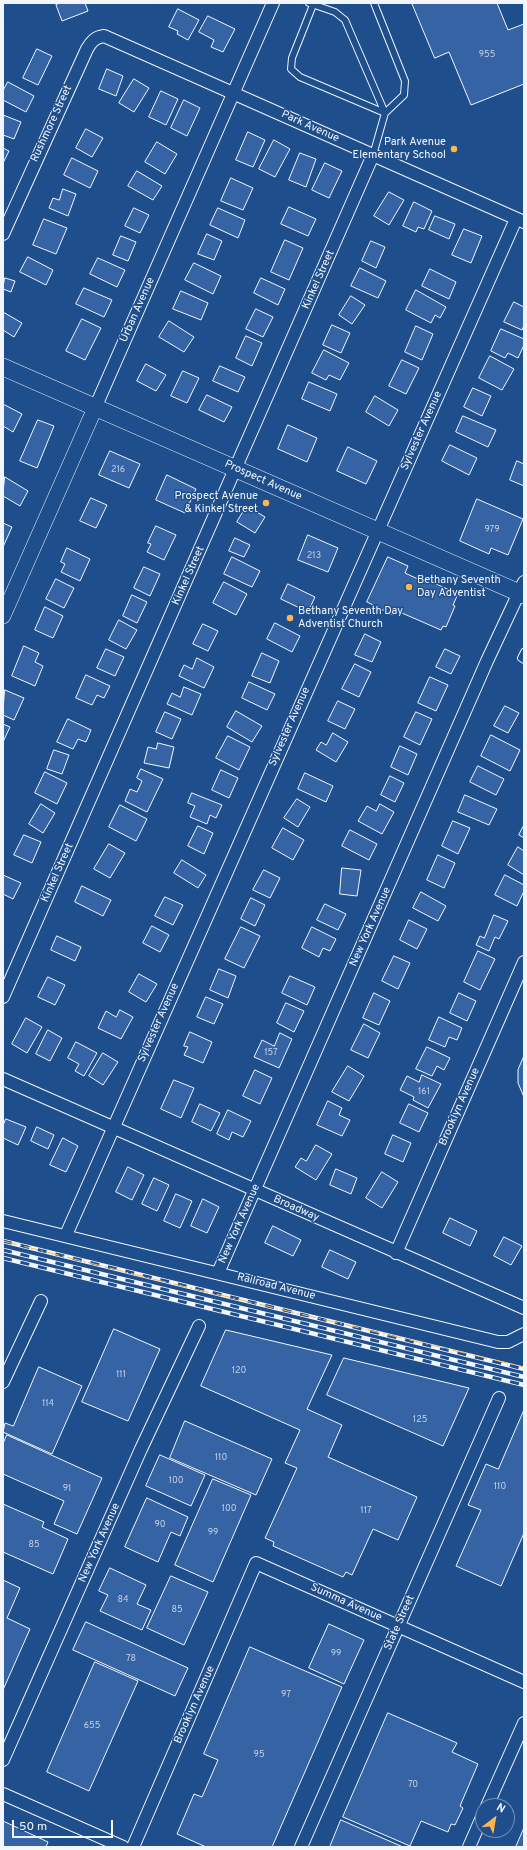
<!DOCTYPE html>
<style>
body{margin:0}
#map{position:relative;width:527px;height:1850px;overflow:hidden;background:#1f4e8c;font-family:Overpass,sans-serif}
canvas{display:block}
.frame{position:absolute;inset:0;border:4px solid #f2f6ff;pointer-events:none}
.north{position:absolute;left:475px;top:1798px;width:40px;height:40px;box-sizing:border-box;background:#1f4e8c;border:1px solid #7391ba;border-radius:50%;rotate:31deg;font-size:11px;font-weight:700;line-height:16px;text-align:center;color:#f2f6ff}
.north::after{content:'';display:block;margin:auto;width:14px;height:18px;background:#ffb74d;clip-path:polygon(50% 0,100% 100%,50% 72%,0 100%)}
.scale{position:absolute;left:12px;top:1820px;width:101px;height:18px;box-sizing:border-box;border:2px solid #f2f6ff;border-top:0;padding-left:5px;font-size:12px;line-height:14px;white-space:nowrap;color:#f2f6ff;-webkit-text-stroke:3px #1f4e8c;paint-order:stroke}
</style>
<div id="map">
<canvas width="527" height="1850"></canvas>
<div class="frame"></div>
<div class="north">N</div>
<div class="scale">50 m</div>
</div>
<script>
const g = document.querySelector('canvas').getContext('2d');
g.lineJoin = 'round';
function fillPath(path, color) { g.fillStyle = color; g.fill(path, 'evenodd'); }
function trace(path, color, width, dash) { g.strokeStyle = color; g.lineWidth = width; g.lineCap = dash ? 'butt' : 'round'; g.setLineDash(dash || []); g.stroke(path); }
function label(font, color, halo, rows, align = 'center') {
  g.font = font + ' Overpass,sans-serif'; g.lineWidth = 3; g.setLineDash([]); g.textBaseline = 'middle'; g.strokeStyle = halo; g.fillStyle = color; for (const [text, x, y, turn = 0] of rows) {
    g.save(); g.translate(x, y); g.rotate((+turn || 0) * Math.PI / 180); g.textAlign = isNaN(turn) ? turn : align; if (halo) g.strokeText(text, 0, 0); g.fillText(text, 0, 0); g.restore();
  }
}
const building = new Path2D(`
 M60 3H85L88 11 62 21 56 5Z
 M412 3H497L508 30 524 24V84L471 105 449 52 435 58Z
 M178 9 199 20 188 40 177 34 178 31 169 27Z
 M208 16 235 29 223 52 211 47 214 40 199 32Z
 M37 49 52 56 38 85 23 78Z
 M107 69 123 76 116 96 99 89Z
 M134 79 149 88 134 112 119 103Z
 M8 82 34 96 26 112 3 100V91Z
 M161 91 178 99 166 125 149 117Z
 M184 100 200 108 187 136 171 128Z
 M3 115 21 122 14 139 3 135Z
 M86 129 103 138 92 157 76 148Z
 M248 132 265 140 253 167 236 160Z
 M274 140 290 149 275 177 259 169Z
 M157 142 177 154 165 174 145 162Z
 M3 148 9 151 3 163Z
 M300 153 316 159 306 187 289 180Z
 M72 158 98 171 90 188 64 175Z
 M325 163 342 171 329 198 312 190Z
 M137 171 162 186 153 200 128 186Z
 M231 178 253 188 243 210 221 201Z
 M63 189 76 194 68 216 49 208 53 198 59 200Z
 M389 192 404 200 389 225 374 216Z
 M414 202 432 211 424 229 418 227 416 232 403 226Z
 M289 207 316 219 308 236 281 224Z
 M134 208 149 215 140 233 125 226Z
 M218 208 245 220 238 238 210 225Z
 M435 216 455 224 449 239 429 230Z
 M44 219 67 228 56 254 33 245Z
 M464 229 482 236 471 263 452 255Z
 M207 234 222 241 214 260 198 254Z
 M121 236 136 242 128 261 113 255Z
 M285 240 303 248 289 280 271 272Z
 M371 241 385 247 376 268 362 261Z
 M28 257 53 270 46 285 20 272Z
 M98 258 125 270 117 287 90 274Z
 M194 263 221 276 213 294 185 280Z
 M360 268 386 281 378 298 351 286Z
 M430 269 456 282 449 299 422 286Z
 M5 278 15 281 11 292 3 289Z
 M261 278 285 289 278 305 254 293Z
 M84 288 112 300 104 317 76 304Z
 M416 290 446 307 440 318 435 315 431 323 406 310Z
 M181 291 208 303 201 320 173 309Z
 M351 296 365 305 352 324 339 315Z
 M514 302 524 307V325L522 330 504 322Z
 M256 309 273 317 263 337 246 329Z
 M3 312 22 323 14 337 3 330Z
 M82 319 101 328 85 360 66 351Z
 M169 321 194 337 184 352 159 337Z
 M332 325 350 333 341 353 323 345Z
 M416 326 433 334 422 360 405 352Z
 M501 329 524 339V345L518 358 508 353 505 358 491 351Z
 M246 336 262 343 252 366 236 358Z
 M324 350 349 363 340 380 329 375 326 380 312 373Z
 M490 356 514 369 502 390 479 378Z
 M402 360 419 368 406 394 389 386Z
 M146 364 166 375 156 391 137 381Z
 M220 366 245 377 238 392 213 381Z
 M183 371 199 378 187 403 171 396Z
 M309 382 337 394 330 411 302 399Z
 M473 388 491 396 482 416 464 407Z
 M207 395 232 407 224 422 199 410Z
 M375 396 398 410 389 426 366 412Z
 M3 404 22 414 13 432 3 426Z
 M463 416 496 430 488 447 456 432Z
 M38 420 54 426 37 468 20 461Z
 M288 425 317 438 307 462 278 449Z
 M450 445 477 458 469 475 442 461Z
 M348 447 377 461 366 484 337 471Z
 M110 451 140 464 129 488 99 475Z
 M517 461 524 464V486L510 480Z
 M167 475 196 489 185 513 156 500Z
 M5 477 28 491 20 506 3 496Z
 M91 498 107 505 96 528 80 521Z
 M477 499 523 519 508 555 491 548 489 554 460 541Z
 M247 506 265 517 255 533 237 522Z
 M3 523 12 527 3 547Z
 M156 526 176 535 164 560 147 552 151 544 148 543Z
 M308 535 338 548 328 572 298 560Z
 M235 538 250 545 244 557 229 551Z
 M67 548 90 559 80 581 61 572 65 564 61 562Z
 M232 557 260 571 252 587 224 574Z
 M388 557 408 566 405 573 420 580 421 577 458 594 453 605 455 606 446 627 443 626 441 630 395 610 393 615 367 602Z
 M144 567 160 574 150 596 134 588Z
 M56 579 74 588 64 608 46 599Z
 M224 582 247 594 236 615 213 603Z
 M288 584 315 597 308 612 281 599Z
 M132 595 147 602 137 623 123 616Z
 M45 607 63 616 53 638 35 630Z
 M119 620 137 630 126 649 109 640Z
 M275 623 300 636 292 652 267 639Z
 M203 624 218 631 208 651 193 644Z
 M365 634 381 642 372 662 355 655Z
 M24 646 39 653 35 662 43 666 35 686 12 676Z
 M106 649 124 657 115 676 97 668Z
 M445 649 460 656 451 674 436 667Z
 M262 653 279 661 270 683 252 676Z
 M197 658 214 667 204 688 179 676 184 665 192 669Z
 M355 664 371 672 359 697 342 689Z
 M86 675 110 686 104 698 97 695 92 705 76 698Z
 M430 677 448 685 436 711 418 703Z
 M249 682 275 694 267 710 242 698Z
 M184 687 201 694 192 715 167 704 172 693 180 697Z
 M5 690 24 698 14 720 3 715Z
 M338 701 355 709 345 729 328 721Z
 M505 706 519 713 508 733 494 726Z
 M236 711 262 726 252 742 227 727Z
 M165 712 181 719 172 739 156 732Z
 M416 712 432 719 420 745 404 737Z
 M68 719 91 730 86 742 78 739 73 749 57 742Z
 M3 724 10 727 3 742Z
 M333 733 348 742 336 762 316 750 321 742 326 745Z
 M491 735 520 750 510 771 481 756Z
 M228 736 250 747 239 770 216 758Z
 M158 743 174 747 169 768 144 763 148 747 156 749Z
 M400 746 417 754 408 775 391 767Z
 M54 750 69 755 62 774 47 769Z
 M478 766 504 779 496 795 470 782Z
 M141 769 163 779 147 812 125 801 130 789 137 792 142 781 137 778Z
 M221 770 238 778 229 798 212 790Z
 M45 772 67 783 57 804 35 793Z
 M305 773 333 786 326 802 298 789Z
 M390 776 404 783 395 802 381 795Z
 M192 793 222 805 216 818 210 815 207 824 190 817 195 806 188 803Z
 M465 795 497 809 489 825 458 812Z
 M297 799 310 807 298 827 284 818Z
 M41 804 55 813 43 833 29 824Z
 M380 804 394 812 382 834 358 821 367 806 376 811Z
 M120 805 147 819 136 841 109 827Z
 M453 821 470 828 458 854 442 846Z
 M524 825V838L519 835Z
 M198 826 213 833 204 854 188 846Z
 M283 828 304 840 293 860 272 848Z
 M350 830 377 844 369 860 342 846Z
 M24 835 41 842 32 863 14 855Z
 M109 844 125 853 110 878 94 869Z
 M518 847 524 851V875L508 865Z
 M438 855 455 863 444 888 427 880Z
 M182 860 206 875 198 888 174 873Z
 M342 868 361 870 357 896 340 894Z
 M264 870 280 878 270 898 253 890Z
 M3 875 21 883 13 899 3 894Z
 M505 875 524 885V891L517 906 495 895Z
 M82 886 111 900 103 916 75 902Z
 M421 892 446 906 438 921 413 908Z
 M165 897 183 905 173 925 155 916Z
 M251 898 265 905 255 926 241 919Z
 M325 904 346 914 338 930 317 920Z
 M494 915 508 921 499 939 495 937 489 951 476 945 480 936 484 938Z
 M409 920 427 929 417 949 400 940Z
 M152 926 169 935 160 952 143 943Z
 M241 927 260 936 244 968 225 959Z
 M312 927 336 939 330 951 323 948 319 957 302 948Z
 M57 936 81 947 75 961 51 950Z
 M478 951 495 959 480 990 464 982Z
 M394 956 410 963 398 989 382 981Z
 M219 969 236 976 228 998 210 990Z
 M139 974 157 984 146 1002 129 992Z
 M290 976 315 987 307 1005 282 993Z
 M48 977 65 985 55 1005 38 997Z
 M374 993 390 1001 379 1025 363 1018Z
 M459 993 476 1001 467 1021 450 1013Z
 M206 997 223 1004 214 1024 197 1017Z
 M286 1003 304 1011 294 1032 277 1023Z
 M120 1010 133 1017 121 1039 98 1028 106 1011 116 1017Z
 M439 1017 462 1028 457 1040 449 1037 445 1047 429 1040Z
 M26 1018 42 1027 27 1053 12 1044Z
 M364 1024 380 1033 368 1058 351 1050Z
 M48 1030 62 1038 50 1061 36 1054Z
 M190 1032 212 1042 203 1063 184 1055 188 1047 184 1046Z
 M280 1033 292 1039 279 1068 254 1057 262 1040 274 1046Z
 M76 1042 97 1053 84 1076 75 1071 79 1064 68 1058Z
 M427 1047 450 1058 444 1070 437 1066 432 1076 416 1069Z
 M103 1053 118 1062 103 1085 89 1076Z
 M524 1056V1097L518 1083V1070Z
 M348 1066 364 1076 349 1101 332 1092Z
 M255 1070 272 1078 260 1104 243 1096Z
 M422 1075 441 1084 428 1108 413 1100 414 1097 400 1090 407 1076 419 1082Z
 M174 1080 194 1088 181 1118 161 1109Z
 M328 1101 342 1108 339 1115 350 1120 342 1136 317 1125Z
 M200 1104 220 1113 211 1131 192 1122Z
 M409 1104 428 1113 419 1132 400 1123Z
 M228 1110 251 1121 243 1137 232 1132 229 1140 217 1134Z
 M6 1119 26 1127 18 1145 3 1138V1126Z
 M37 1127 54 1135 48 1149 31 1141Z
 M393 1135 411 1143 403 1162 385 1154Z
 M63 1138 78 1146 66 1172 50 1165Z
 M316 1145 332 1154 316 1180 295 1167 301 1158 306 1161Z
 M128 1167 144 1175 132 1200 116 1192Z
 M336 1169 357 1178 351 1194 330 1185Z
 M382 1172 398 1182 382 1208 366 1198Z
 M154 1178 169 1185 157 1211 142 1204Z
 M176 1194 192 1201 180 1228 164 1221Z
 M203 1199 219 1207 207 1233 191 1226Z
 M450 1218 477 1231 470 1246 443 1233Z
 M273 1226 301 1240 293 1256 265 1243Z
 M504 1237 522 1246 511 1265 494 1256Z
 M330 1250 356 1262 348 1279 322 1267Z
 M114 1329 160 1349 128 1421 82 1402Z
 M226 1330 332 1355 307 1409 342 1425 328 1457 417 1497 398 1540 373 1529 352 1575 346 1572 343 1577 273 1546 274 1542 265 1538 297 1468 285 1463 300 1430 201 1386Z
 M344 1358 469 1388 443 1446 327 1395Z
 M39 1367 82 1386 52 1454 3 1432 5 1423 13 1426Z
 M524 1410V1533L501 1586 456 1566 481 1510 468 1505 486 1464 498 1469Z
 M185 1421 272 1459 256 1495 170 1458Z
 M7 1435 102 1478 77 1534 54 1524 64 1501 3 1474V1444Z
 M160 1455 205 1475 191 1506 146 1486Z
 M213 1479 251 1495 213 1582 175 1565Z
 M147 1498 188 1517 180 1536 171 1532 158 1562 125 1547Z
 M3 1504 44 1522 42 1527 68 1539 53 1574 3 1552Z
 M110 1568 146 1585 137 1604 151 1610 142 1630 100 1611 108 1595 99 1591Z
 M171 1576 208 1592 184 1645 147 1628Z
 M3 1580 20 1588 7 1618 30 1629 3 1690Z
 M86 1622 188 1668 175 1696 73 1650Z
 M329 1624 364 1640 344 1684 309 1668Z
 M250 1647 342 1687 272 1847H206L177 1834 194 1794 202 1797 218 1760 204 1754Z
 M95 1662 138 1681 89 1791 47 1772Z
 M388 1713 457 1743 452 1752 478 1764 460 1806 463 1808 455 1825 451 1824 448 1832 421 1821 410 1846 343 1817Z
 M341 1820 403 1847H330Z
 M3 1821 48 1842 46 1847H3Z
 M524 1828V1847H516Z`);
fillPath(building, '#3563a3');
trace(building, '#f2f6ff', 1);
const service = new Path2D(`
 M309 3 335 12 345 20 385 113
 M313 5 292 58 291 69 300 77 385 113
 M373 155 385 113 404 95 405 81 374 3
 M524 652 521 658 524 660`);
const minor = new Path2D(`
 M3 234 87 49C91 42 95 37 104 36L524 222
 M95 408 273 3
 M3 997 373 155
 M3 1079 524 1308
 M3 1221 498 1342H508L524 1334
 M66 1235 516 219
 M396 1253 524 962
 M218 1273 487 661 524 582
 M3 1382 41 1301
 M3 1760 141 1449 199 1326
 M3 1794 123 1847
 M487 1806 524 1723
 M133 1847 256 1563 524 1682
 M301 1847 499 1398
 M469 1847 483 1815`);
const tertiary = new Path2D(`
 M3 616 95 408`);
const secondary = new Path2D(`
 M3 367 524 595`);
trace(service, '#f2f6ff', 8);
trace(minor, '#f2f6ff', 14);
trace(tertiary, '#f2f6ff', 16);
trace(secondary, '#f2f6ff', 18);
trace(service, '#1f4e8c', 6);
trace(minor, '#1f4e8c', 12);
trace(tertiary, '#1f4e8c', 15);
trace(secondary, '#1f4e8c', 17);
const rail = new Path2D(`
 M3 1241 524 1369
 M3 1250 524 1377
 M3 1258 524 1385`);
trace(rail, '#f2f6ff', 4.5);
trace(rail, '#1f4e8c', 3, [9]);
trace(new Path2D(`
 M3 1241 157 1280 524 1367`), '#ffb74d', 1, [14, 3, 2, 3]);
for (const [x, y, r, color] of [
 [454,149,4,"#ffb74d"],
 [266,503,4,"#ffb74d"],
 [409,587,4,"#ffb74d"],
 [290,618,4,"#ffb74d"]
]) { const dot = new Path2D(); dot.arc(x, y, r, 0, 2 * Math.PI); g.fillStyle = color; g.fill(dot); trace(dot, '#1f4e8c', 1.5); }
label('9px', '#c3d1e8', null, [
 ["955",487,55],
 ["216",118,470],
 ["979",492,530],
 ["213",314,556],
 ["157",271,1053],
 ["161",424,1092],
 ["120",239,1371],
 ["111",121,1375],
 ["114",48,1404],
 ["125",420,1420],
 ["110",221,1458],
 ["100",176,1481],
 ["110",500,1487],
 ["91",67,1489],
 ["100",229,1509],
 ["117",366,1511],
 ["90",160,1525],
 ["99",213,1533],
 ["85",34,1545],
 ["84",123,1600],
 ["85",177,1610],
 ["99",336,1654],
 ["78",131,1659],
 ["97",286,1695],
 ["655",92,1726],
 ["95",259,1755],
 ["70",413,1785]
]);
label('11px', '#f2f6ff', '#1f4e8c', [
 ["Rushmore Street",52,124,-65],
 ["Park Avenue",310,127,24],
 ["Kinkel Street",319,280,-66],
 ["Urban Avenue",138,310,-66],
 ["Sylvester Avenue",422,431,-66],
 ["Prospect Avenue",263,481,24],
 ["Kinkel Street",189,576,-66],
 ["Sylvester Avenue",290,727,-66],
 ["Kinkel Street",58,873,-66],
 ["New York Avenue",371,927,-66],
 ["Sylvester Avenue",159,1023,-66],
 ["Brooklyn Avenue",460,1107,-66],
 ["Broadway",296,1209,24],
 ["New York Avenue",240,1224,-66],
 ["Railroad Avenue",276,1287,14],
 ["New York Avenue",100,1543,-66],
 ["Summa Avenue",346,1603,24],
 ["State Street",400,1623,-66],
 ["Brooklyn Avenue",195,1705,-66]
]);
label('11px', '#f2f6ff', '#1f4e8c', [
 ["Park Avenue",446,143],
 ["Elementary School",446,156],
 ["Prospect Avenue",258,497],
 ["& Kinkel Street",258,510],
 ["Bethany Seventh",417,581,"left"],
 ["Day Adventist",417,594,"left"],
 ["Bethany Seventh Day",298,612,"left"],
 ["Adventist Church",298,625,"left"]
], 'right');
</script>
